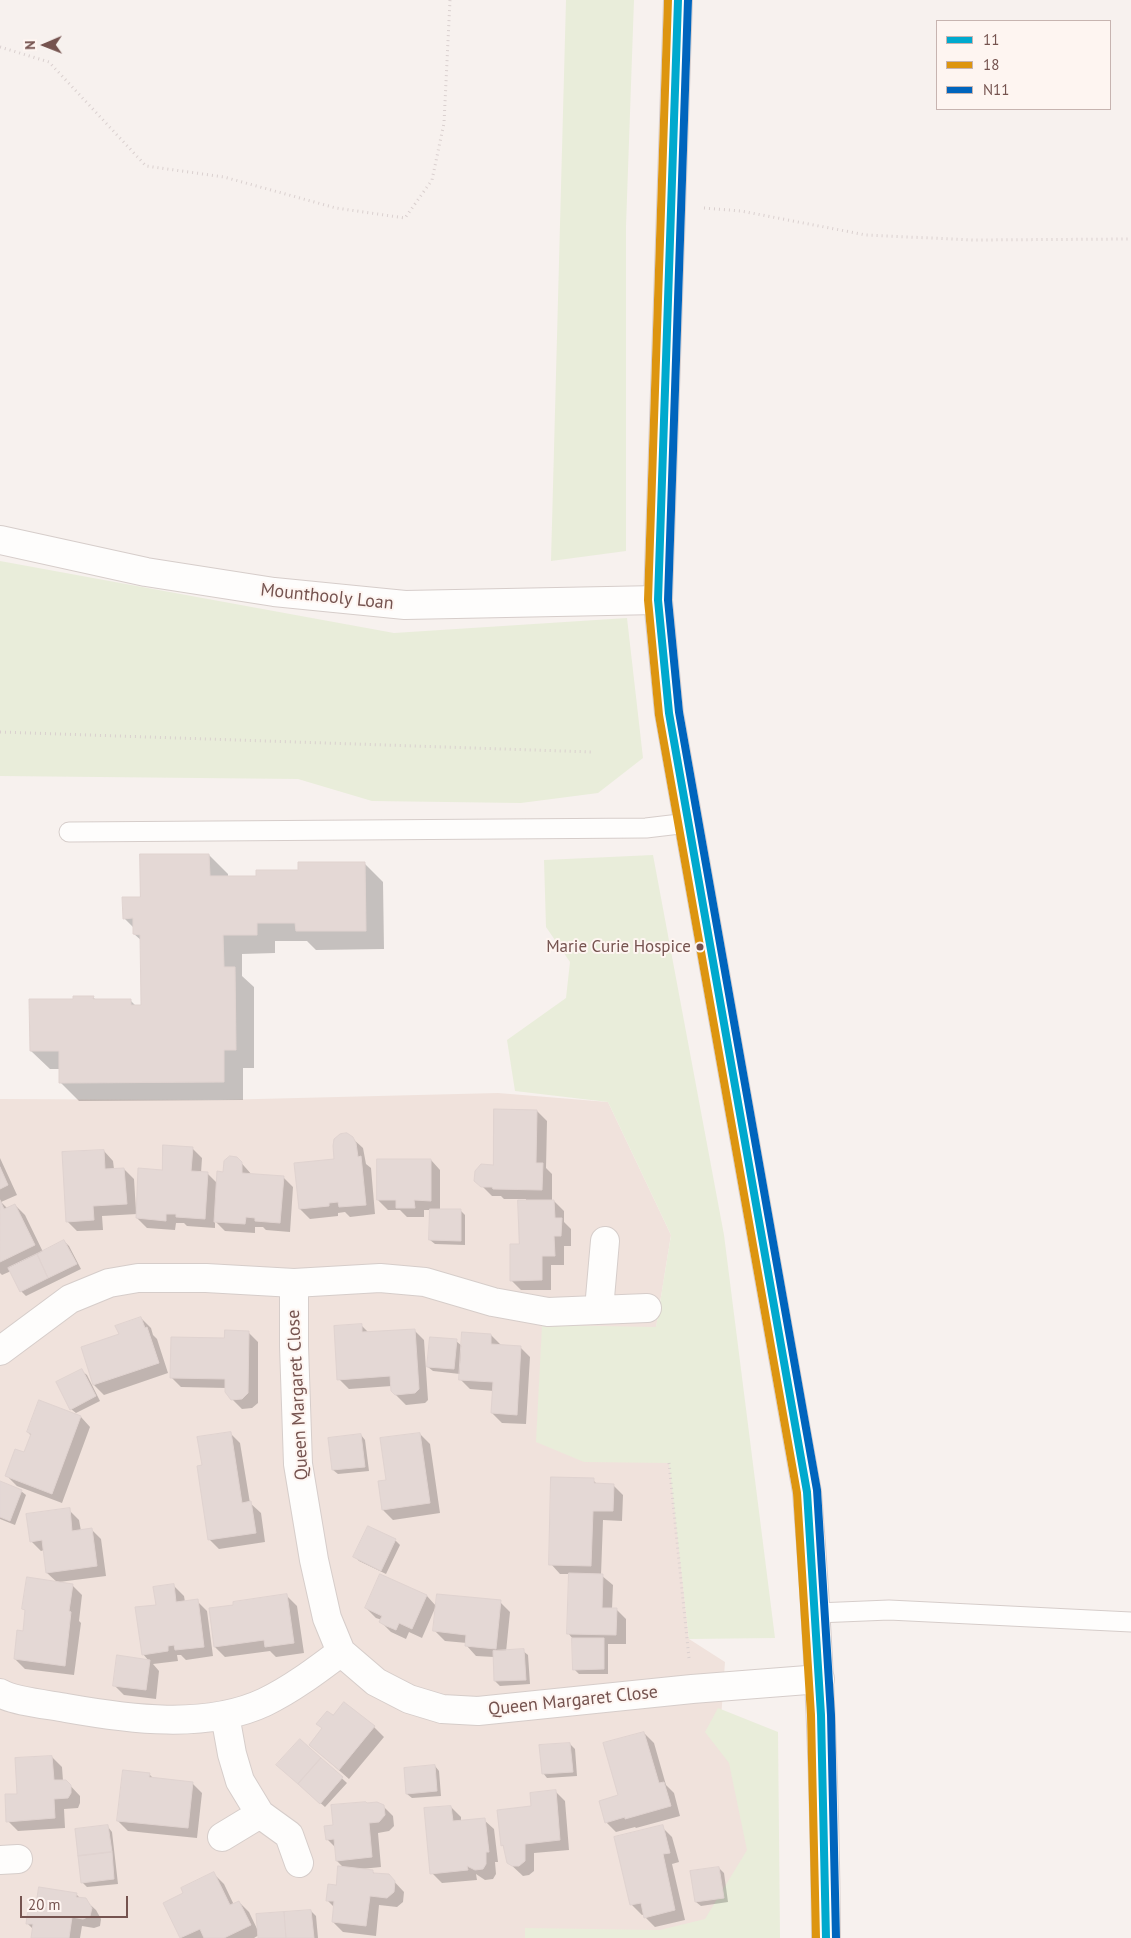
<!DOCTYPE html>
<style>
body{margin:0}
#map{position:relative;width:1131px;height:1938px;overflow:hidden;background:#f7f1ee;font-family:"PT Sans",sans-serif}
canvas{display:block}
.legend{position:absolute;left:936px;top:20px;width:175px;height:90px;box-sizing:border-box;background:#fef5f1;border:1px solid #c7b4b0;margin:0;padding:6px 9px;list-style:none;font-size:15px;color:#75534f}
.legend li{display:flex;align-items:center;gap:10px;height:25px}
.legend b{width:25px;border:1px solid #c7b4b0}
.north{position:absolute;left:20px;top:20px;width:50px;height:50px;-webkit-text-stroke:4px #fef5f1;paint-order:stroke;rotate:269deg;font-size:14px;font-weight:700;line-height:20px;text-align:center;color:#75534f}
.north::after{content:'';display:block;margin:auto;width:18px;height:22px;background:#75534f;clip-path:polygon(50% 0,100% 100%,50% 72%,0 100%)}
.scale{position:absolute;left:20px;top:1896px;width:108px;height:22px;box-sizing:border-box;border:2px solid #75534f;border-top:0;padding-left:6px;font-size:15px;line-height:18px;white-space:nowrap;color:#75534f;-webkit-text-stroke:4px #fef5f1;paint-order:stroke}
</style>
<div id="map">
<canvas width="1131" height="1938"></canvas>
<ul class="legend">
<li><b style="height:6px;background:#00a9ce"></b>11</li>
<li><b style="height:6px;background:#dd9510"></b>18</li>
<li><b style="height:6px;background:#0065bd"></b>N11</li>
</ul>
<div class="north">N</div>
<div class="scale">20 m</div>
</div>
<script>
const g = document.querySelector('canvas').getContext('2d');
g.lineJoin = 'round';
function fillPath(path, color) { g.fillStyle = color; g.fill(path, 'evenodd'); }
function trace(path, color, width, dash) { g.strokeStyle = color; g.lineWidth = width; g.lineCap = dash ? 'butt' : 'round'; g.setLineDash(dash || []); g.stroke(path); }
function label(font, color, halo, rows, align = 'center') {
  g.font = font + ' "PT Sans",sans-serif'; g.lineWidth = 4; g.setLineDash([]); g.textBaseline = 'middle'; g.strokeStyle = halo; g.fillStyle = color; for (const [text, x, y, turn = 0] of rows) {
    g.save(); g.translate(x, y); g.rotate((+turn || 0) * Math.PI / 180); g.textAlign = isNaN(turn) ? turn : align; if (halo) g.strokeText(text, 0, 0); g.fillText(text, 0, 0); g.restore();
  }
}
fillPath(new Path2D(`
 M498 1093 608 1102 671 1235 656 1328 689 1639 725 1662 721 1719 734 1720 757 1938H0V1099L218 1100Z`), '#f0e2dc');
fillPath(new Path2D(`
 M566 0H634L626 226V551L551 561Z
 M0 561 394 633 627 618 643 758 598 793 521 803 372 801 298 779 0 776Z
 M653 855 724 1235 775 1638 689 1639 669 1463 584 1462 536 1442 542 1325 656 1327 671 1235 608 1102 515 1091 507 1040 566 998 570 962 546 927 544 860Z
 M718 1708 778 1732 780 1938H525V1928L660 1930 705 1919 747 1850 729 1763 705 1732Z`), '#e9edda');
fillPath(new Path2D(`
 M209 855 228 874V877H258L364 863 383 882 384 949 316 950 307 941H275V953L242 954V976L254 987V1068H243V1100L79 1101 60 1082V1069H50L31 1051 75 1001 93 997 96 1000H130L136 1006H142V941L134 934V928L124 918 142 898Z
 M537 1111 547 1121 546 1168 552 1174V1201H554L564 1211V1222L571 1229V1246H564V1265H551V1290H521L511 1280 520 1245 526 1199H504L501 1196H492L476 1180 494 1166Z
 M352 1138 363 1148 366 1164 371 1168 375 1214 350 1217 345 1212 338 1213V1216L310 1219 300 1209Z
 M192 1148 202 1158 201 1173H207L218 1184 224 1173 237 1158 252 1175 283 1177 293 1187 290 1232 266 1230 263 1227H255V1233L225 1231 215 1221V1228L187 1226 184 1223H176L175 1230 147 1228 137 1218V1214L102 1216 103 1230 77 1231 67 1221 104 1151 113 1161 114 1169H124L134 1179 136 1211H137L163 1171Z
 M0 1158 17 1195 1 1202 8 1209 15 1205 25 1215 43 1252 64 1241 69 1246 81 1269 26 1296 21 1291 11 1271 2 1275 0 1273Z
 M431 1160 440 1170V1210L461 1211 465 1215V1245L435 1244 430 1240 431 1210H424V1217H407L400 1210H388L378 1200Z
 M141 1318 151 1328 153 1335 157 1339 168 1373 104 1395 94 1385 82 1348 120 1335Z
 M361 1325 369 1333 414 1330 424 1340 428 1400 425 1403 406 1405 392 1391V1386L349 1389 339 1379Z
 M248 1332 258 1342V1403L252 1408 242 1409 232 1399 226 1388 181 1387 171 1377 226 1339Z
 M491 1335 501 1345 520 1347 530 1357 526 1424 502 1423 492 1413 494 1391 470 1389 460 1379V1374L433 1371 428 1367 456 1341 462 1346Z
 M82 1371 87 1375 100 1401 76 1413 71 1409Z
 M81 1417 90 1427 62 1503 17 1486 7 1476 25 1454 31 1436 28 1432Z
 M230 1433 240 1443 250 1503 261 1513 265 1542 219 1549 209 1539 204 1466Z
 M420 1434 430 1444 440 1513 393 1520 383 1510 387 1481Z
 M361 1435 365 1440 369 1471 338 1474 333 1470Z
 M593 1480 598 1485H613L623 1495 622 1521 603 1520 601 1575 613 1585 612 1609H616L626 1619V1644H608V1674H579L574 1669 573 1639 568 1633 570 1574H560L551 1564Z
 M0 1482 21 1491 26 1495 15 1525 0 1519Z
 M69 1510 79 1520 81 1531 91 1529 101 1539 106 1576 59 1582 72 1585 82 1595 79 1621 81 1623 74 1675 25 1669 15 1659 24 1632 58 1583 47 1573 44 1550 41 1551 31 1541Z
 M369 1528 396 1541 400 1545 386 1574 359 1561 355 1557Z
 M380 1576 427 1596 436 1606 422 1638 409 1632 406 1639 391 1632 381 1622 382 1620 376 1618 366 1608Z
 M174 1586 184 1596 185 1602 197 1601 207 1611 213 1656 186 1660 181 1655H177L178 1661 153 1664 159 1671 156 1699 124 1695 114 1685 149 1661 143 1654 157 1606Z
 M287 1596 297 1606 304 1653 276 1657 270 1651 225 1657 215 1647 210 1609Z
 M500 1602 510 1612 506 1652 523 1651 528 1655 530 1684 500 1686 495 1681 494 1657 476 1656 467 1646V1643L445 1641 435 1631Z
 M333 1717 374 1727 384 1737 349 1779 310 1745Z
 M644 1733 654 1743 666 1785 674 1793 680 1816 636 1828 635 1827 616 1832 606 1822 619 1796Z
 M300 1740 347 1783 325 1807 282 1769Z
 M570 1744 575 1749 577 1776 547 1778 543 1773Z
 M52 1757 62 1767 63 1781H66L80 1796V1803L78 1808 64 1809 65 1828 18 1831 8 1821 19 1795Z
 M435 1766 439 1771 441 1796 412 1798 407 1794Z
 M149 1774 154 1779 192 1783 202 1793 197 1838 128 1831 118 1821Z
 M555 1791 565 1801 569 1850 534 1853V1871L529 1875 523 1876 508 1862 505 1848 502 1845 533 1807Z
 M383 1806 393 1816 394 1826 389 1831 378 1833 381 1867 361 1869 372 1871 375 1874 389 1876 404 1892 403 1902 397 1907 379 1905 376 1936 343 1932 333 1922 335 1908 327 1900 337 1887 344 1868 337 1861 336 1848 328 1840 326 1827 334 1826Z
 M451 1807 461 1817V1822L484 1820 494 1829 498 1862H495L496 1874 493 1879 485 1880 476 1874 477 1880 442 1883 432 1873Z
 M108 1827 112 1832 118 1884 87 1887 82 1882Z
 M662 1827 672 1837 679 1862 672 1864 685 1920 655 1927 646 1918 645 1914 642 1915 632 1905Z
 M719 1868 724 1873 728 1902 701 1906 696 1902Z
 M214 1874 224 1884 234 1905 239 1902 249 1912 259 1933 311 1911 316 1916 318 1938H259V1935L254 1938H181L165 1903 185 1894Z
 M76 1894 81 1899 85 1900 96 1910 101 1919 100 1926 94 1928 82 1926 80 1938H32L33 1929 27 1923 36 1911Z`), '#0003');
const building = new Path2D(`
 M140 854H209L210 876H256V870H298V862H365L366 931H296L295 923H257V935H223L224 967H235L236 1050H224V1082L59 1083V1051H30L29 999H73V996H94L93 999H131V1005H141L140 935 133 934V918L123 919 122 897H140Z
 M494 1109 537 1110 536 1163H543L542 1190 493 1189 492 1187H481L474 1181 475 1171 481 1164 493 1165Z
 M347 1133 353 1137 356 1143 358 1157 361 1156 366 1205 339 1207 338 1202 329 1203V1206L299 1209 294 1163 334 1159 333 1146 334 1139 340 1134Z
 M163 1145 193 1147 191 1171 208 1172 205 1219 176 1217V1214H166V1221L136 1218 138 1168 162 1170Z
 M104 1150 105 1169 124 1168 127 1204 93 1206 94 1220 66 1222 62 1152Z
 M230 1156 237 1157 242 1162V1173L284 1176 280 1223 255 1221V1218L246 1217 245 1224 214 1222 217 1171 223 1172 224 1161Z
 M377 1159H431V1201L414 1200 415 1208H396V1200H377Z
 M0 1167 8 1185 0 1189Z
 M0 1200 4 1209 15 1204 35 1245 0 1262Z
 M518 1200H554L555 1218H562L561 1236H554L555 1256H542V1280L510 1281V1244H519Z
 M430 1209H461V1241L429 1240Z
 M64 1240 77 1264 48 1278 37 1254Z
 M37 1254 48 1278 20 1292 8 1268Z
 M141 1317 145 1328 147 1327 159 1363 93 1385 81 1347 119 1334 115 1326Z
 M362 1324V1332L415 1329 419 1389 415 1393 395 1395 391 1391 390 1376 337 1380 334 1326Z
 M225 1330 249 1331 248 1393 242 1399 231 1400 225 1392V1379L170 1378 171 1337 224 1338Z
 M462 1332 491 1334V1344L521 1346 517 1415 491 1413 493 1382 459 1380Z
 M430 1337 457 1339 454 1369 427 1367Z
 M82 1369 96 1396 70 1410 56 1382Z
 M39 1400 81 1416 52 1494 5 1476 15 1449 24 1452 31 1434 27 1432Z
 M231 1432 242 1503 251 1501 256 1533 208 1540 197 1466 202 1465 197 1437Z
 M420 1433 430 1503 382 1510 378 1481 386 1480 380 1438Z
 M361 1434 365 1467 332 1470 328 1438Z
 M551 1477 594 1478V1483L614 1484 613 1511H593L591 1566 549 1565Z
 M0 1481 22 1490 10 1521 0 1517Z
 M70 1508 72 1531 92 1528 97 1566 46 1573 42 1540 30 1542 26 1514Z
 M368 1526 396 1539 381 1571 353 1557Z
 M569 1573 603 1574 602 1608H617L616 1635 567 1634Z
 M380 1574 427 1595 412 1629 399 1623 396 1630 384 1625 379 1622 382 1616 365 1608Z
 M27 1577 73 1584 69 1611 71 1612 65 1666 14 1659 17 1630 23 1631 25 1610 22 1609Z
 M174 1584 176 1602 198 1599 204 1647 175 1650 174 1645 168 1646V1651L142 1655 135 1607 156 1605 153 1587Z
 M287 1594 294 1643 265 1647 264 1640 214 1647 209 1608 233 1605V1602Z
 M437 1594 501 1600 496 1649 465 1646 466 1635 433 1631Z
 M572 1638H604V1669L573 1670Z
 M524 1649 526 1680 494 1681 493 1651Z
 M117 1655 150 1660 146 1690 113 1686Z
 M344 1702 375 1726 339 1770 309 1745 322 1728 316 1724 327 1711 333 1715Z
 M644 1732 659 1783 664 1782 671 1806 625 1819V1817L605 1823 599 1801 618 1795 603 1743Z
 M300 1739 321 1758 298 1784 276 1765Z
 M570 1743 573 1772 542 1774 539 1745Z
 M52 1756 54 1780H66L71 1785V1793L68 1798 54 1799 55 1818 6 1822 5 1794H17L15 1758Z
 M321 1758 343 1777 320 1804 298 1784Z
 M435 1765 437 1791 406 1794 404 1768Z
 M123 1770 150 1773 149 1777 193 1782 188 1828 117 1821Z
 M556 1790 560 1840 525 1844V1861L519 1866H512L507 1863 503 1845 501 1846 497 1810 531 1806 530 1793Z
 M366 1802 367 1803 377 1802 384 1805 385 1815 379 1822 369 1823 372 1857 336 1861 334 1839 326 1840 324 1826 333 1825 331 1805Z
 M451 1806 453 1821 485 1818 489 1852H486V1864L483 1869 475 1870 467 1866 468 1870 430 1874 424 1808Z
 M108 1825 112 1852 78 1856 75 1829Z
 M663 1825 670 1853 663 1854 675 1910 644 1918 641 1903 630 1905 614 1837Z
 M112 1852 114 1879 81 1883 78 1856Z
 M338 1866 373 1870V1873L389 1874 395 1881 394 1892 387 1898 370 1896 366 1926 332 1922 334 1901H326L328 1884 336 1885Z
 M719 1867 724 1898 695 1902 690 1871Z
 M214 1872 230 1905 239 1901 251 1925 224 1938H204L200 1929 180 1938 163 1903 183 1893 181 1888Z
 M39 1887 77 1893 76 1897 86 1898 92 1908 90 1916 83 1919 72 1917 69 1938H31L33 1924H26L27 1916 29 1908 35 1909Z
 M311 1910 314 1938H286L284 1912Z
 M284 1912 286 1938H258L256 1914Z`);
fillPath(building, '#e4d8d5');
trace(building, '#e0d3d0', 1);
const service = new Path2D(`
 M69 832 646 828 688 823
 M817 1613 889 1610 1131 1622`);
const minor = new Path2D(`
 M0 540 146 572 274 592 405 605 658 600
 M294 1283V1346L298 1464 314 1560 327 1618 341 1652 376 1682 409 1699 442 1709 478 1711 692 1689 820 1679
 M599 1309 605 1241
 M0 1351 70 1299 109 1283 138 1278H206L294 1283 380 1278 425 1282 493 1302 548 1312 647 1308
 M0 1693C12 1701 51 1705 66 1708 128 1719 206 1730 265 1702 292 1689 317 1670 341 1652
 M225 1715 232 1754 240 1781 260 1814 289 1835 299 1863
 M222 1837 260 1814
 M0 1860 18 1859`);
const secondary = new Path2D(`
 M678 0 658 600 669 713 807 1492C819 1641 825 1789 826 1938`);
trace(service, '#d6cdca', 21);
trace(minor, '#d6cdca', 30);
trace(secondary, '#d8cecc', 30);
trace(new Path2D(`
 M0 47 49 62 146 166 224 177 336 208 405 218 432 180 444 123 450 0
 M704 208 741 211 866 235 973 240 1131 239
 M0 732 592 752
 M669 1463 689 1658`), '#dad0cf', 3, [1, 4]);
trace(service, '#fefdfc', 19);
trace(minor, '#fefdfc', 28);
trace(secondary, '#fefdfc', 28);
trace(new Path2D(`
 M678 0 658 600 669 713 807 1492 821 1715 826 1938`), '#00a9ce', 8);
trace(new Path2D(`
 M668 0 648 600 659 715 797 1493 811 1715 816 1938`), '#dd9510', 8);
trace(new Path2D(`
 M688 0 668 600 679 712 817 1490 831 1715 836 1938`), '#0065bd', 8);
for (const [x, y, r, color] of [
 [700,947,4.5,"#75534f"]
]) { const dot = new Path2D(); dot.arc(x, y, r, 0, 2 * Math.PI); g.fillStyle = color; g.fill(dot); trace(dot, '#fef5f1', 2); }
label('17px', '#75534f', '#fef5f1', [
 ["Marie Curie Hospice",691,947]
], 'right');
label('18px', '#75534f', '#fef5f1', [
 ["Mounthooly Loan",327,597,6],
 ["Queen Margaret Close",298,1395,-93],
 ["Queen Margaret Close",573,1701,-6]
]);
</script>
